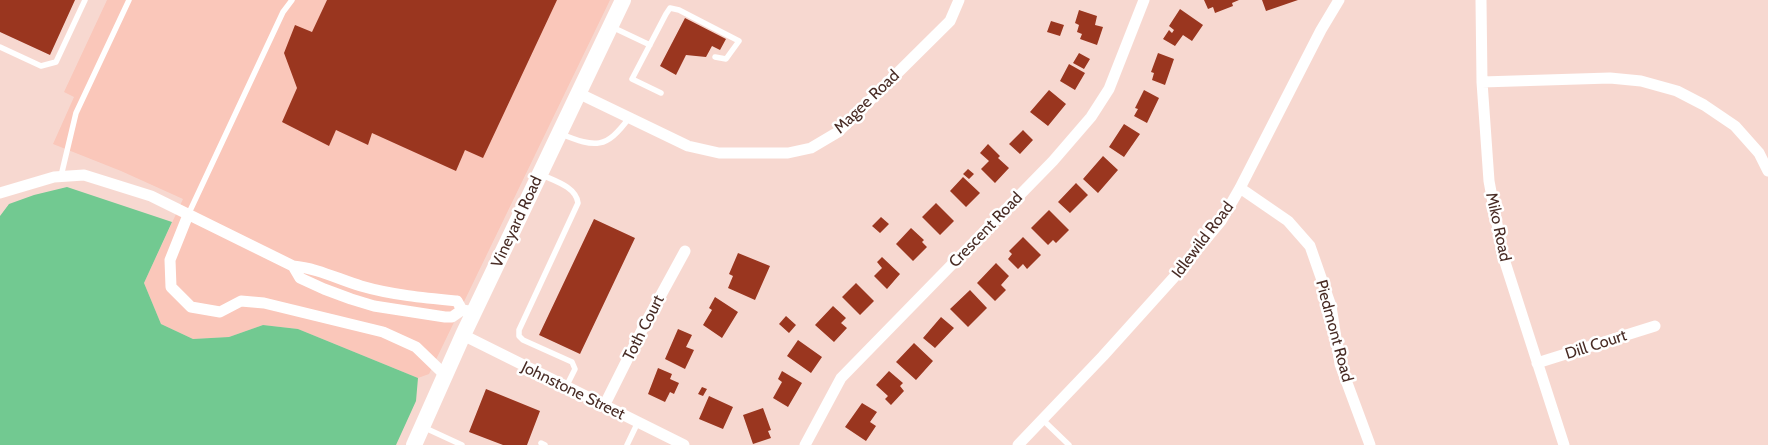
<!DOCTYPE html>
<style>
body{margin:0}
canvas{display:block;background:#f7d8d0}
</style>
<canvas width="1768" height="445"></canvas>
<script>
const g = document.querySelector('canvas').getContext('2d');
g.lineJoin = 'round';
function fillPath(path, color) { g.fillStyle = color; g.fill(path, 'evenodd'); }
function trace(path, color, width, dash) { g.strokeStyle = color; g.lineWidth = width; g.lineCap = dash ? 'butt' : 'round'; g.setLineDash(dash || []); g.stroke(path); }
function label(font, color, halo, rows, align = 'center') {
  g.font = font + ' Cabin,sans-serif'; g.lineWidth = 5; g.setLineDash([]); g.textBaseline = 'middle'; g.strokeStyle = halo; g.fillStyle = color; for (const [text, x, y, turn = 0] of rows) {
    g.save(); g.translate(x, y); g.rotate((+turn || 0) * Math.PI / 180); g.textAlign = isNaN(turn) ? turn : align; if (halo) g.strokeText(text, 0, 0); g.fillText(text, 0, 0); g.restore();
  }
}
fillPath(new Path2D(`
 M107 0H610L429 374 418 378 298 329 263 325 229 337 193 339 161 324 144 283 183 199 121 171 53 144 74 97 64 92Z`), '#fac7ba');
fillPath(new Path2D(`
 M67 187 172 222 144 283 161 324 193 339 229 337 263 325 298 329 418 378 416 401 396 445H0V216L9 204 34 195Z`), '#72c991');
fillPath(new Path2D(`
 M0 0H75L50 55 0 32Z
 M327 0H557L483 158 465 150 456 171 372 133 368 145 336 130 329 146 282 122 297 88 284 53 295 25 312 32Z
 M1204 0H1239L1232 3 1233 6 1215 13 1213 7 1208 9Z
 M1262 0H1298L1266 11Z
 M1180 9 1203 25 1192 41 1183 35 1175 46 1163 39 1169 30 1172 33 1174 30 1169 26Z
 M1079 10 1097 16 1095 25 1103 27 1097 45 1080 39 1082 34 1077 32 1079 25 1075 23Z
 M685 18 726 39 720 50 712 46 706 57 686 55 676 75 660 66Z
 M1051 21 1064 25 1060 36 1047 32Z
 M1079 53 1090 59 1084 69 1073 63Z
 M1158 53 1174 59 1165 85 1152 80 1154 73 1151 72Z
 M1069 64 1085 73 1075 90 1060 81Z
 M1049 90 1066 104 1048 126 1030 112Z
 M1144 90 1159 98 1147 123 1134 116 1138 109 1135 108Z
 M1124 124 1140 134 1124 157 1109 147Z
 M1023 130 1033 140 1020 154 1009 144Z
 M988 144 1000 156 998 158 1009 168 995 183 981 169 989 161 980 153Z
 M1103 156 1118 170 1098 193 1083 179Z
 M968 169 974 174 969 179 963 174Z
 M963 177 980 193 966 207 950 191Z
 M1076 183 1088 195 1070 213 1058 202Z
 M936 203 954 221 940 235 922 217Z
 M1049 210 1069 230 1056 243 1053 240 1048 245 1031 228Z
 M881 217 889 224 880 233 872 226Z
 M594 219 635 238 580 354 539 335Z
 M911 228 924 240 922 242 927 247 913 261 896 244Z
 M1023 237 1041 255 1027 269 1023 264 1018 269 1008 259 1012 254 1009 251Z
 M738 253 770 266 755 300 728 288 733 276 729 274Z
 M882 257 900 274 887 289 874 276 882 268 877 262Z
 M996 263 1009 276 1001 285 1006 290 995 301 977 283Z
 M856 283 874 301 860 315 842 297Z
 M970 290 987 308 968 327 950 309Z
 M715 297 738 312 722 338 703 325 712 310 709 308Z
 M833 306 846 318 841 323 847 328 834 342 815 325Z
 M786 316 796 325 789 333 779 324Z
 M941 317 954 328 935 348 923 338Z
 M678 329 692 335 686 347 694 350 685 369 665 359Z
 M798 340 822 357 811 373 787 356Z
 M914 343 933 361 916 380 896 362Z
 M658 368 672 374 670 379 679 383 674 394 670 392 665 402 648 394Z
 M782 371 802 383 788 407 773 398 782 382 778 379Z
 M889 371 903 383 900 386 904 391 891 405 885 399 888 396 876 385Z
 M702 387 707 389 703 396 698 394Z
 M486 389 540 411 527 445H503L469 432Z
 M709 396 733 407 723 429 699 419Z
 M862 403 877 412 870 422 876 426 866 441 845 427Z
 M763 408 771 430 768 431 771 438 753 444 743 415Z`), '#9a361f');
trace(new Path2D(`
 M612 27 650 45
 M0 47 41 66 56 62 85 0
 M661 93 632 79 666 14 670 8 679 10 739 41 726 59 715 57
 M561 134C596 148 606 149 629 118
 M542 175C555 181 576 187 578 203L519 330V336L523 340 572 362 575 369 566 387
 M61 176 76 113 129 0
 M188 215 283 12 292 0
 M1043 420 1069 445
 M423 427 462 445
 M541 443 545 445
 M627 445 638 422`), '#fff', 5.5);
trace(new Path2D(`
 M1481 0 1482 82 1489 181 1503 256 1564 445
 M1482 82 1610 78 1641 81 1677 91 1704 105 1735 126 1759 153 1768 171
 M578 93 688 146 719 153H788L811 148 838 132 950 21 959 0
 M1240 188 1288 221 1310 246 1331 306 1340 364 1370 445
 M0 193 54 177 84 175 151 196 293 266C317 268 338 279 361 286 392 295 425 298 457 301L462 310
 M188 215 170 260 171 287 191 307 220 312 241 301 264 303 383 332 416 347 446 376
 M293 266 300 278 324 289 351 299 374 306 445 317H452L462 310 469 311
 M463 335 684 445
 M1537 363 1655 326
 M604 406 644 326 685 251
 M805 445 841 378 1053 161 1091 117 1109 89 1144 0
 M1018 445 1103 356 1176 275 1221 221 1240 188 1321 30 1339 0`), '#fff', 11);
trace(new Path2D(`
 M414 445 463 335 623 0`), '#fff', 16);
label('16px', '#482b24', '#fff', [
 ["Magee Road",867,102,-44],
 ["Vineyard Road",517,222,-65],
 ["Miko Road",1498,227,78],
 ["Crescent Road",986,230,-46],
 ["Idlewild Road",1203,240,-53],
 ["Toth Court",644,328,-63],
 ["Piedmont Road",1334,331,75],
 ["Dill Court",1596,345,-18],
 ["Johnstone Street",573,391,26]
]);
</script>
